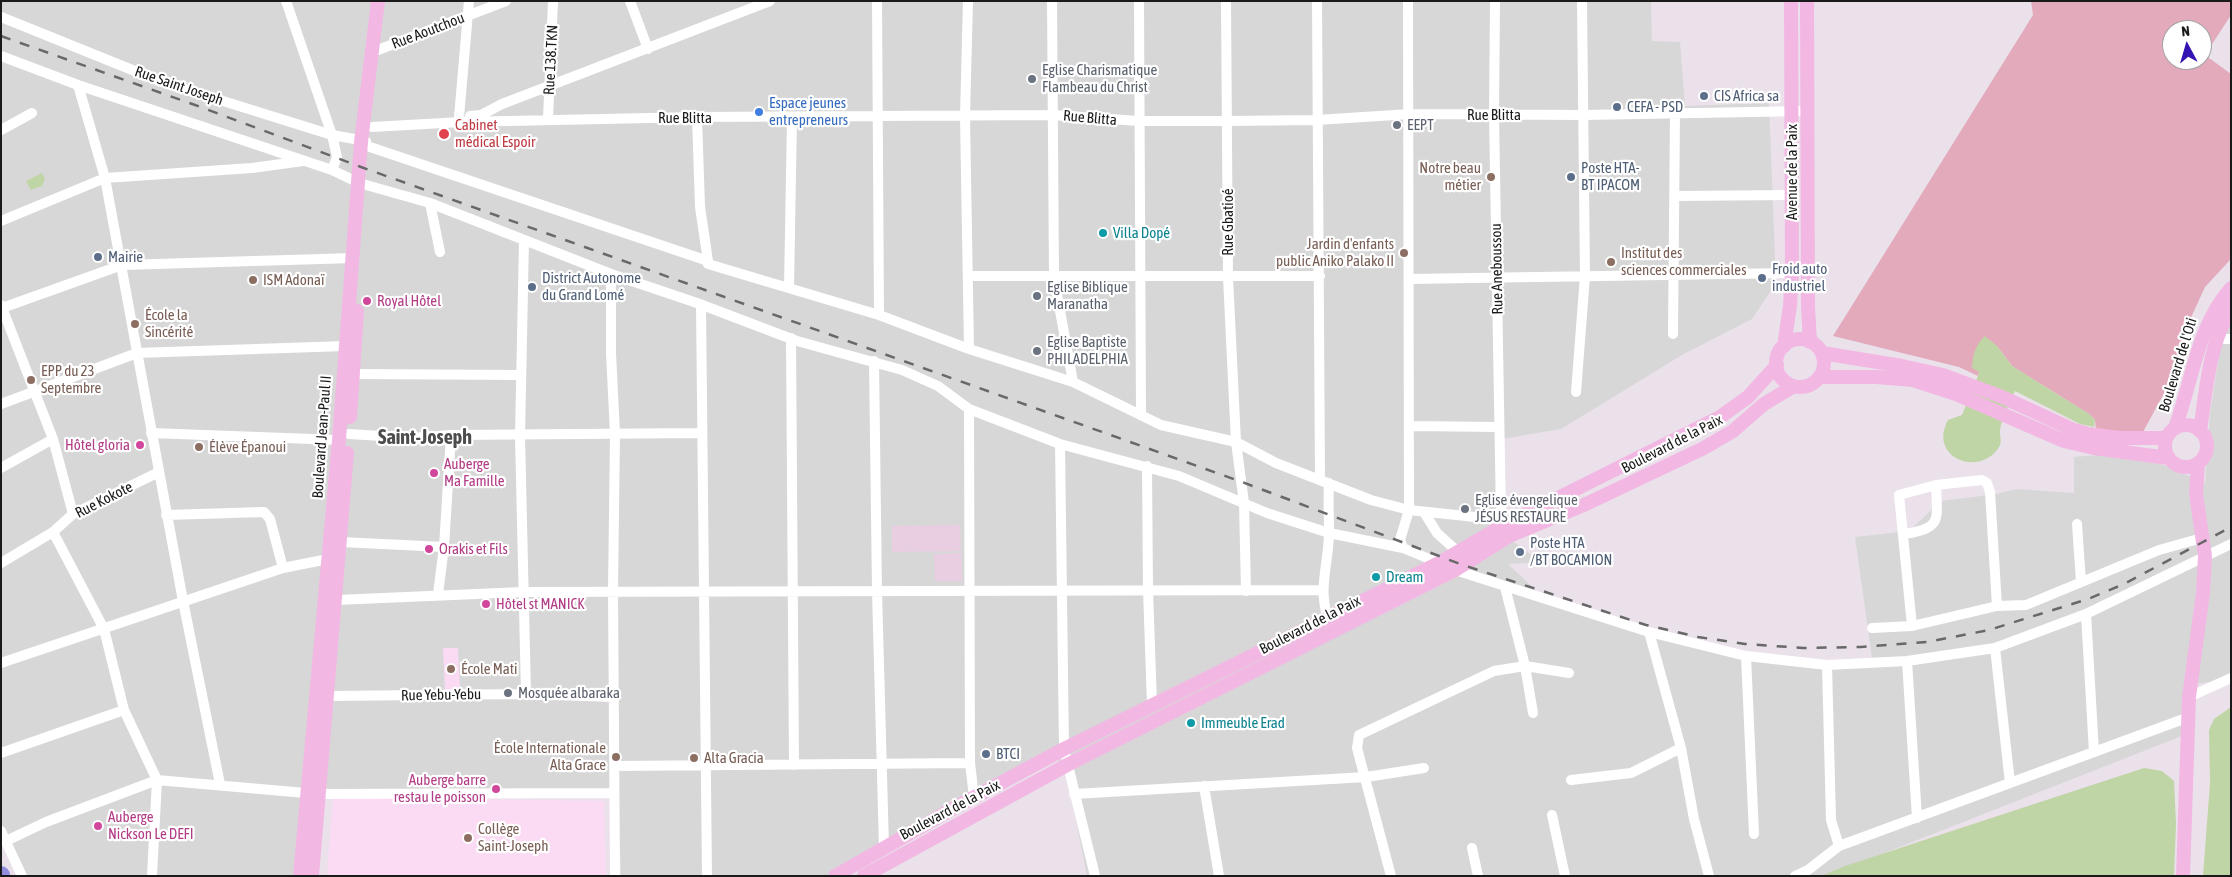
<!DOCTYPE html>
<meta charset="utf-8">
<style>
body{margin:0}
#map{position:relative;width:2232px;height:877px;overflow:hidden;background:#eae1eb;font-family:"Asap Condensed",sans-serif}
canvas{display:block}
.frame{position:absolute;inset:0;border:2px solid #1a1a1a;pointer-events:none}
.north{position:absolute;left:2162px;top:20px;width:50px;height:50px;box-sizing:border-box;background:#fff;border:1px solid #a3a3a3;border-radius:50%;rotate:354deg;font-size:14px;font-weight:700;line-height:20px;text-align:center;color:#1a1a1a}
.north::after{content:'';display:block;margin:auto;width:18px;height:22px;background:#3412b3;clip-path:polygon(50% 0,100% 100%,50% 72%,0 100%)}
</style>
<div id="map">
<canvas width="2232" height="877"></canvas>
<div class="frame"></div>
<div class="north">N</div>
</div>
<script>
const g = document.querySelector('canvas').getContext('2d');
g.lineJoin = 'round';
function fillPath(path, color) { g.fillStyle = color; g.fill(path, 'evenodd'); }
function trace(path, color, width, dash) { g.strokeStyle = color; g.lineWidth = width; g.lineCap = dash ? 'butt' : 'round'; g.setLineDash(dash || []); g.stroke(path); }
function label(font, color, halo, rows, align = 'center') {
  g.font = font + ' "Asap Condensed",sans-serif'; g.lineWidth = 4.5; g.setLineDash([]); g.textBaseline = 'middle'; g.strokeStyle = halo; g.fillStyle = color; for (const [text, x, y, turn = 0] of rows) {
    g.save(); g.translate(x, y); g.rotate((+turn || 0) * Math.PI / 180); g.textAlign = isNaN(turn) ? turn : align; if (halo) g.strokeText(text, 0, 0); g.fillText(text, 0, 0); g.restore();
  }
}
fillPath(new Path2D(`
 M1 1H1651L1652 41 1680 42 1685 106 1769 103 1776 283 1752 319 1682 355 1561 429 1502 439 1505 506 1494 527 1541 562 1508 564 1543 597 1734 654 1873 665 1855 537 1909 531 1941 501 1997 494 2016 489 2074 493V457L2133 452 2205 483 2210 413 2223 329 2231 317V679L2189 685 2192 732 1826 876H1087L1067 775 1056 757 835 876H621L618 796 303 791 296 876H18L1 842Z`), '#d8d7d8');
fillPath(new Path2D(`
 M443 648H458L460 690 445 691Z
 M333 797 604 801 606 876H327Z`), '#fbdaf4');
fillPath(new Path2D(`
 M960 525 961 551 892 552V526Z
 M961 553 962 581H935L934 554Z`), '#e9cde1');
fillPath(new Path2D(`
 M2031 1H2231V15L2205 55 2231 74V259L2205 287 2188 324 2176 371 2143 432 2120 434 2096 430 2095 420 2089 414 2012 366 1997 346 1979 372 1978 376 1959 367 1833 336 2033 15ZM2172 30H2202V60H2172Z`), '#e2aaba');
fillPath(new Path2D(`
 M42 173 45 179 42 186 31 190 26 181Z
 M1985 336 1997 346 2012 366 2089 414 2095 420 2094 427 2080 424 2015 391C2011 400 2000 422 2000 432 2000 439 2003 443 1997 450 1976 477 1928 456 1948 420L1962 415 1978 376 1979 372 1972 368C1973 355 1975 345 1985 336Z
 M2231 707V876H2203L2210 783 2209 730 2214 719Z
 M2144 768 2162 771 2174 781 2176 824 2174 876H1821L1845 866Z`), '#c0d5a5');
trace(new Path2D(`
 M286 1 332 135 337 157 332 170
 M630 1 648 49
 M877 1 879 315
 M968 1 965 116 969 349
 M1052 1 1054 278 1073 382
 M1139 1 1141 415
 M1226 1 1228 277 1236 442 1244 503 1246 591
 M1317 1 1320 479
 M1495 1 1494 115 1501 517
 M1 17 162 82 332 135 366 141
 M378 50 506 1
 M1 56 78 85 332 170 359 183 430 203 611 274 697 303 797 341 902 370 938 386 969 409 1060 444 1179 476 1267 513 1329 533 1403 548 1439 563
 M78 85 105 178 183 601 220 784
 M470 116 481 115 502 104 770 1
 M697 117 700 207 708 261
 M548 119 553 1
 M461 122 459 117 469 1
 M372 127 461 122 697 117 1052 115 1139 121H1227L1317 120 1410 114 1584 115 1808 111
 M1 130 32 113
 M370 147 708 261V264L879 315 969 349 1073 382 1161 425 1236 442 1276 463 1371 500 1409 510 1475 517 1500 513
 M1675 196 1791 195
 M430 203 440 252
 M1 221 105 178 252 168 303 161
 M524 240 520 436 526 694
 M611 274V353L615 434 613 591 615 876
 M968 276H1320
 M1409 279 1792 273
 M789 287 792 118
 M1 305 53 439 73 514
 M701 305 707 876
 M2 308 122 265 354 258
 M1673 334 1675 113
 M791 338 794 765
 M2218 339H2231
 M874 361 877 591 884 847
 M353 374 520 375
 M1576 392 1585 276 1582 1
 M1 404 137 353 345 346
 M969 409 970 763 974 797
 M1409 426 1499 427
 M151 433 339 440
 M349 434 413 438 451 435 702 433
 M1060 444 1064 749 1095 876
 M1147 466 1148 590 1152 705
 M1 468 53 439
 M1329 483C1328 500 1329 516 1329 533 1328 572 1315 592 1333 632
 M1424 512 1437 533 1458 552
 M166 515 264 512 270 519 283 568
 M2077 524 2081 582
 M53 532 104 629 124 710 157 780 152 876
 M1904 534C1943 528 1937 520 1936 485
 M341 542 444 547
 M1403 548 1400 540 1409 510 1408 1
 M1 563 53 532 73 514 159 472
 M1455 570 1649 632 1746 656 1827 665 1907 661 1995 648 2086 614 2231 544
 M1505 587 1525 666 1533 713
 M438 594 444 547 451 435
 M336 600 523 592 1322 590
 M2086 614 2094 752
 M1912 626 1899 495 1936 485 1982 480 1987 483 1990 492 1997 606
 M1872 628 1912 626 1997 606 2026 605 2159 550 2202 538
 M1649 632 1681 748 1694 819 1709 876
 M1995 648 2010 783
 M1746 656 1754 834
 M1907 661 1917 818
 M1 663 283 568 328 559
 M1827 665 1831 820 1839 846
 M327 696 526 694 614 697
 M2189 697 2231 678
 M1 753 124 710
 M614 766 970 763
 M1571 780 1631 773 1681 748
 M1204 786 1219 876
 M1074 794 1366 777 1424 768
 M1552 815 1565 876
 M1 831 22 876
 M6 841 46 822 157 780 317 794 614 793
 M1472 848 1478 876
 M1391 876 1357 748 1359 735 1494 671 1525 666 1569 673
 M1795 876 1808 870 1839 846 2189 717`), '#fff', 10);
trace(new Path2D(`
 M1807 1 1808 307 1810 342
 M1776 363a24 24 0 1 1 48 0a24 24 0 1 1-48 0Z
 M1784 346 1790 306 1792 273 1791 1
 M1822 353 1902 366 1943 375 2000 396 2074 430 2088 434 2119 438H2166
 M1820 377H1876L1913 380 1956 394 2064 441 2094 448 2168 458
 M350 417 357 311
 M2165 446a21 21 0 1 1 42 0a21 21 0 1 1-42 0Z
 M2175 428C2193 380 2196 328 2231 288
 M2200 431C2206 391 2209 344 2231 308
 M300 876 339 440 361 142 378 1
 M312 876 347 453
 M835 876 956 807 1064 749 1439 563 1504 525 1720 417 1748 397 1777 365
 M864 876 1067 765 1455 570 1509 536 1586 504 1704 448 1733 431 1764 404 1794 386
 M2183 876 2189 697 2203 593 2205 556 2196 494 2198 463`), '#f2b8e3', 14);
trace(new Path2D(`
 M1 875V876`), '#908edd', 18);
trace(new Path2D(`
 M1 36 195 105 361 167 1242 482 1463 565 1646 625 1698 637 1745 644 1803 648 1861 647 1927 642 1989 630 2088 599 2124 584 2231 527`), '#686868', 2.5, [10, 10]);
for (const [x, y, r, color] of [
 [1032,79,5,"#6b7280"],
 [1704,96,5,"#5c6f8a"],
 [1617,107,5,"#5c6f8a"],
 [759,112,5,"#3f7fe0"],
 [1397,125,5,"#6b7280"],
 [444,134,6,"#e0444e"],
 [1491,177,5,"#8d6e63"],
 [1571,177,5,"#5c6f8a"],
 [1103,233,5,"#0f9aa8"],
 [1404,253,5,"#8d6e63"],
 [98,257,5,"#5c6f8a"],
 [1611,262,5,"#8d6e63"],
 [1762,278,5,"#5c6f8a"],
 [253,280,5,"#8d6e63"],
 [532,287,5,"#5c6f8a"],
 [1037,296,5,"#6b7280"],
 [367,301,5,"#d1479c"],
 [135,324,5,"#8d6e63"],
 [1037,351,5,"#6b7280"],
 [31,380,5,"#8d6e63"],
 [140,445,5,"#d1479c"],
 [199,447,5,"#8d6e63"],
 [434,473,5,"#d1479c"],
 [1465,509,5,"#6b7280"],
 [429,549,5,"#d1479c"],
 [1520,552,5,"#5c6f8a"],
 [1376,577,5,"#0f9aa8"],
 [486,604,5,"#d1479c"],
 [451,669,5,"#8d6e63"],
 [508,693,5,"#6b7280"],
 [1191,723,5,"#0f9aa8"],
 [986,754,5,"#5c6f8a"],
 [616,757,5,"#8d6e63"],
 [694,758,5,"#8d6e63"],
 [496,789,5,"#d1479c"],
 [98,826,5,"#d1479c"],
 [468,838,5,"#8d6e63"]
]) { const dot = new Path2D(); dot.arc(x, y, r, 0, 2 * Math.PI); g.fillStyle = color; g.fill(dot); trace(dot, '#fff', 2); }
label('15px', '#1a1a1a', '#fff', [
 ["Rue Aoutchou",428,31,-21],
 ["Rue 138.TKN",551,60,-87],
 ["Rue Saint Joseph",179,86,19],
 ["Rue Blitta",1494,115],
 ["Rue Blitta",685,118],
 ["Rue Blitta",1090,118,5],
 ["Avenue de la Paix",1792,172,-90],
 ["Rue Gbatioé",1228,222,-90],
 ["Rue Aneboussou",1497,269,-91],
 ["Boulevard de l'Oti",2178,365,-73],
 ["Boulevard Jean-Paul II",322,437,-86],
 ["Boulevard de la Paix",1672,444,-27],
 ["Rue Kokote",104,500,-27],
 ["Boulevard de la Paix",1310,625,-27],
 ["Rue Yebu-Yebu",441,695,-1],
 ["Boulevard de la Paix",950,810,-28]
]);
label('15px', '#5b616d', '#fff', [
 ["Eglise Charismatique",1042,70],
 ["Flambeau du Christ",1042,87],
 ["EEPT",1407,125],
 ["Eglise Biblique",1047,287],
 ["Maranatha",1047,304],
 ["Eglise Baptiste",1047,342],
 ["PHILADELPHIA",1047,359],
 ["Eglise évengelique",1475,500],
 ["JÉSUS RESTAURE",1475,517],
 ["Mosquée albaraka",518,693]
], 'left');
label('15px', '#4e5e75', '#fff', [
 ["CIS Africa sa",1714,96],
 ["CEFA - PSD",1627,107],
 ["Poste HTA-",1581,168],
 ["BT IPACOM",1581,185],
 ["Mairie",108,257],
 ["Froid auto",1772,269],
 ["industriel",1772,286],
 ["District Autonome",542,278],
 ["du Grand Lomé",542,295],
 ["Poste HTA",1530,543],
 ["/BT BOCAMION",1530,560],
 ["BTCI",996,754]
], 'left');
label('15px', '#366cbe', '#fff', [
 ["Espace jeunes",769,103],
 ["entrepreneurs",769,120]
], 'left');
label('15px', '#be3a42', '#fff', [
 ["Cabinet",455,125],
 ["médical Espoir",455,142]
], 'left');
label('15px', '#785e54', '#fff', [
 ["Notre beau",1481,168,"right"],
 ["métier",1481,185,"right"],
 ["Jardin d'enfants",1394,244,"right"],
 ["public Aniko Palako II",1394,261,"right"],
 ["Institut des",1621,253],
 ["sciences commerciales",1621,270],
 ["ISM Adonaï",263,280],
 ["École la",145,315],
 ["Sincérité",145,332],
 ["EPP du 23",41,371],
 ["Septembre",41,388],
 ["Élève Épanoui",209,447],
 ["École Mati",461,669],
 ["École Internationale",606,748,"right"],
 ["Alta Grace",606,765,"right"],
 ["Alta Gracia",704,758],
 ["Collège",478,829],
 ["Saint-Joseph",478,846]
], 'left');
label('15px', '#0d838f', '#fff', [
 ["Villa Dopé",1113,233],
 ["Dream",1386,577],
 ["Immeuble Erad",1201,723]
], 'left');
label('15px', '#b23c85', '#fff', [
 ["Royal Hôtel",377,301],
 ["Hôtel gloria",130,445,"right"],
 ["Auberge",444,464],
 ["Ma Famille",444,481],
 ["Orakis et Fils",439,549],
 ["Hôtel st MANICK",496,604],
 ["Auberge barre",486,780,"right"],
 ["restau le poisson",486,797,"right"],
 ["Auberge",108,817],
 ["Nickson Le DEFI",108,834]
], 'left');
label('bold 20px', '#4d4d4d', '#fff', [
 ["Saint-Joseph",425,438]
]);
</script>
